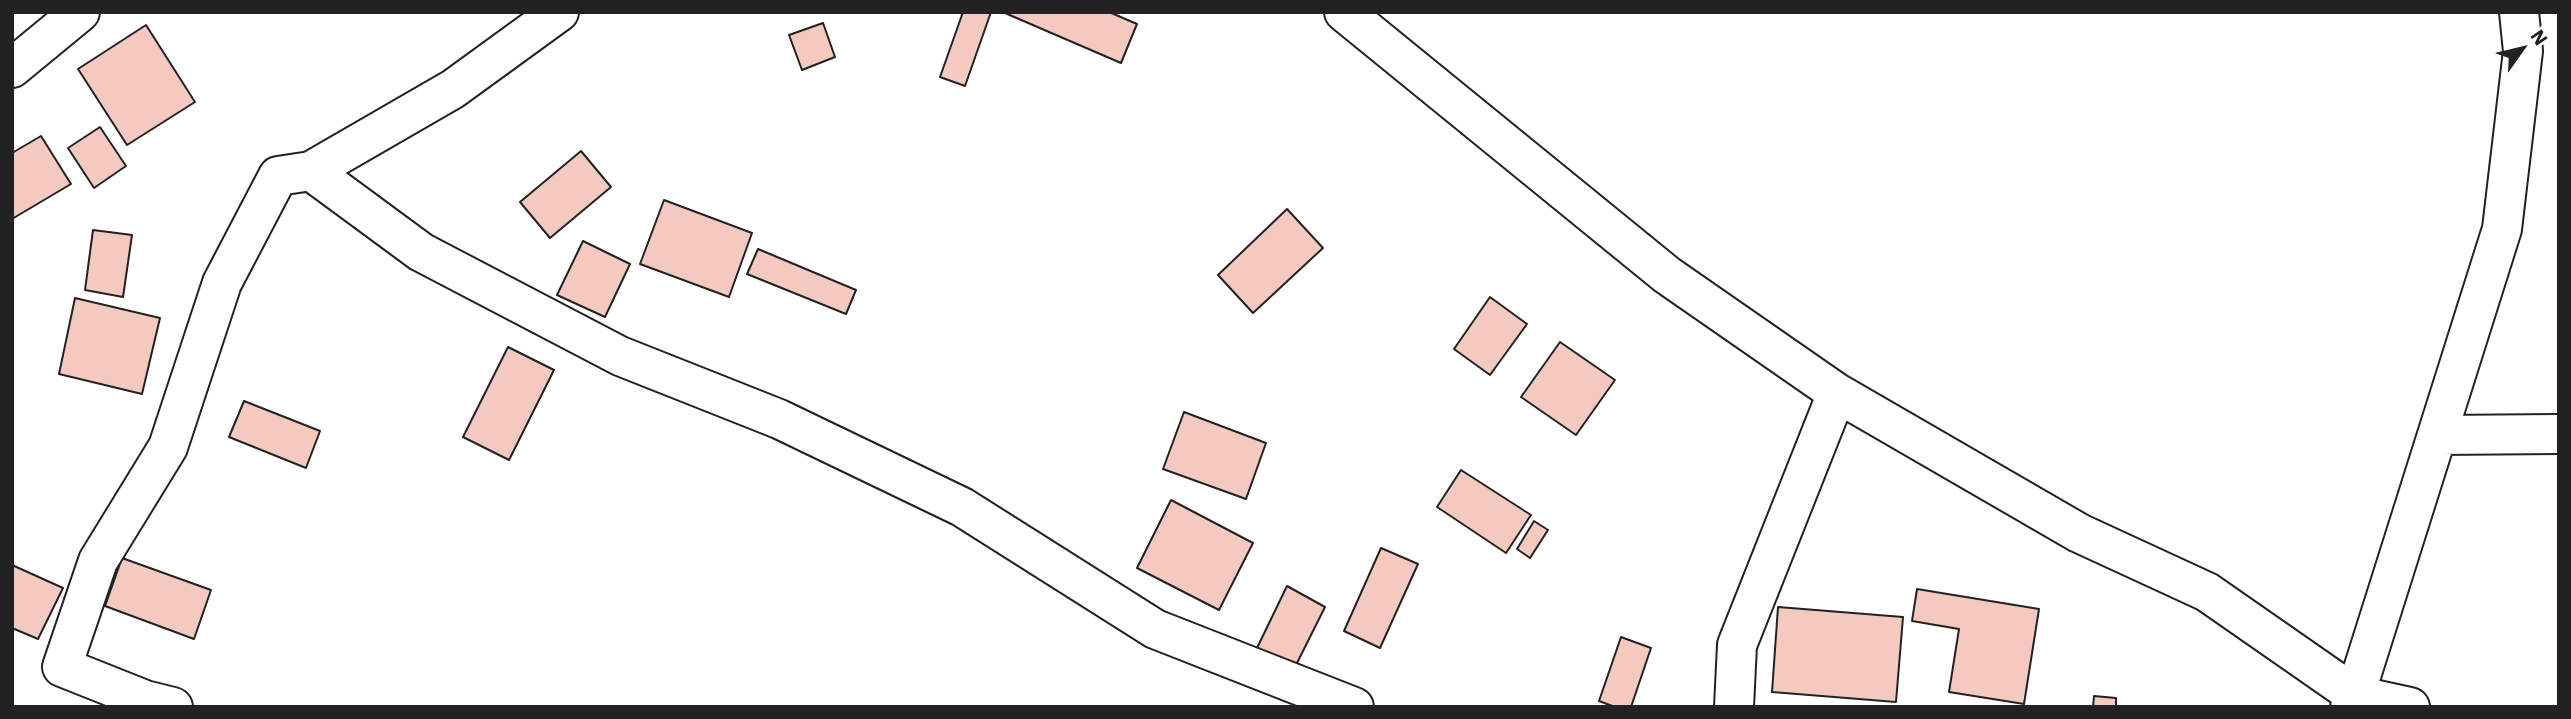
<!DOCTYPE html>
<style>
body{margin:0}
#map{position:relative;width:2571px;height:719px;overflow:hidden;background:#fff;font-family:"IBM Plex Sans",sans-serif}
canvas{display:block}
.frame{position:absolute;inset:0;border:14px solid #222;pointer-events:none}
.north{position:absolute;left:2487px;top:14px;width:70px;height:70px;-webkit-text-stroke:5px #fff;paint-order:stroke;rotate:56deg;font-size:19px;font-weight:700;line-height:28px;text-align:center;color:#222}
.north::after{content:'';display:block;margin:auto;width:24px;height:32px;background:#222;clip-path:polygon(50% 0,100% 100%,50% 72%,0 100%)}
</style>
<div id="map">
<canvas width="2571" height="719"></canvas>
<div class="frame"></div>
<div class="north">N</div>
</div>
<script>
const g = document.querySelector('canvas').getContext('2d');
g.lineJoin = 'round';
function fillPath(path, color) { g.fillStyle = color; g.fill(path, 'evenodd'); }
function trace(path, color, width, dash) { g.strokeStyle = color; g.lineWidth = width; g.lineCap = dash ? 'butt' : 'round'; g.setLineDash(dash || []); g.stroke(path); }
const building = new Path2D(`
 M963 12H991L965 86 940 77Z
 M1109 12 1137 24 1121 63 1005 13Z
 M823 23 835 57 802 70 789 35Z
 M146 25 195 102 127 145 78 69Z
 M100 127 126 166 94 188 68 148Z
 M41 136 71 184 12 219V153Z
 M581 151 611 187 550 238 520 202Z
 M664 200 752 233 729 297 640 264Z
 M1287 209 1323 248 1253 313 1218 275Z
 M93 230 132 235 123 297 85 290Z
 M583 241 630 264 605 317 557 295Z
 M758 249 856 290 846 314 747 274Z
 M1490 297 1527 324 1490 375 1454 349Z
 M75 298 160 318 142 394 59 374Z
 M1560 342 1615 380 1576 435 1521 397Z
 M508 347 554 370 509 460 463 437Z
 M244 401 320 431 306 468 229 437Z
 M1184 412 1266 443 1246 499 1163 469Z
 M1461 470 1531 515 1506 553 1437 507Z
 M1171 500 1253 543 1219 610 1137 568Z
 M1534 521 1548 530 1530 558 1517 549Z
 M1381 548 1418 564 1380 648 1344 631Z
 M122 558 211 590 194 639 105 606Z
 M12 565 63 588 38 639 12 628Z
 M1287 586 1325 607 1295 667 1257 648Z
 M1917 589 2039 609 2024 704 1949 692 1959 629 1912 621Z
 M1778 607 1903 617 1896 702 1772 692Z
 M1621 637 1651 648 1631 707H1615L1599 701Z
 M2094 696 2116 698V707H2093Z`);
fillPath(building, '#f3c9c0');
trace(building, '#222', 2);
const street = new Path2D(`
 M559 12 453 89 311 171 421 252 620 356 779 419 962 507 1155 629 1354 707
 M1344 12 1667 275 1837 393 2079 533 2207 592 2355 695 2502 229 2523 51 2519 12
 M12 68 80 12
 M2437 435 2559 434
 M173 707 145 700 62 667 98 561 168 447 222 283 278 176 311 171
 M1734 707 1737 645 1837 393
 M2350 707 2355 695 2410 707`);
trace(street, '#222', 42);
trace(street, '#fff', 38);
</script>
